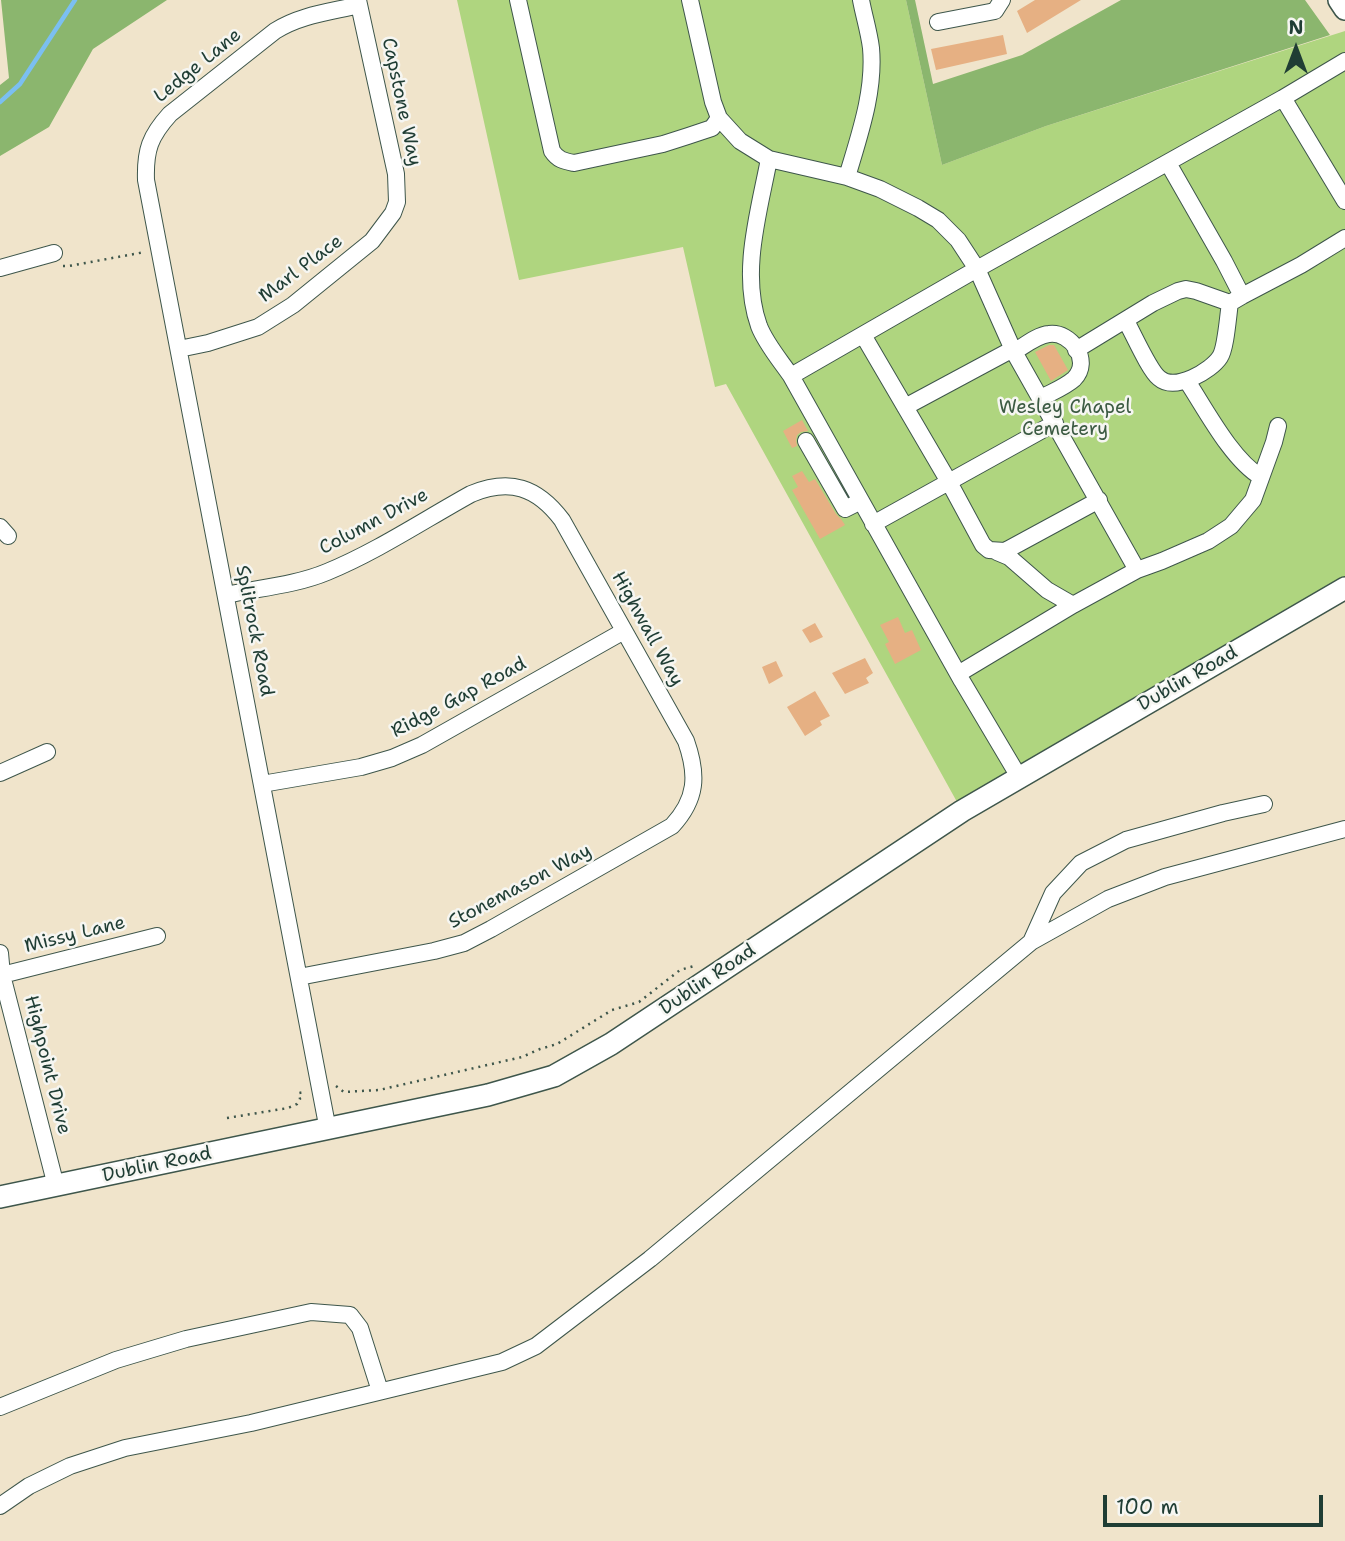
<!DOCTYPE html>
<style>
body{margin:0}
#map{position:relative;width:1345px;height:1541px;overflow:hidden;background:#f0e4cb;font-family:"Shantell Sans",sans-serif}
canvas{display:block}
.north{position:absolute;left:1261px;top:14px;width:70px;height:70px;-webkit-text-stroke:5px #f6f6f2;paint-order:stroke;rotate:0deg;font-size:19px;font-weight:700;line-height:28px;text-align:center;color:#1f3d34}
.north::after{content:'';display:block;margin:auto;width:24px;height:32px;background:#1f3d34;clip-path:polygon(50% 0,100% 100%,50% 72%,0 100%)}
.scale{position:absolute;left:1103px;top:1495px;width:220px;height:32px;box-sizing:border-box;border:4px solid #1f3d34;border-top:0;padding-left:9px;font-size:21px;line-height:24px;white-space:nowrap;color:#1f3d34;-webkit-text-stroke:5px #f6f6f2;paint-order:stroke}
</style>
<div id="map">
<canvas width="1345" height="1541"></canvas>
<div class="north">N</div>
<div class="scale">100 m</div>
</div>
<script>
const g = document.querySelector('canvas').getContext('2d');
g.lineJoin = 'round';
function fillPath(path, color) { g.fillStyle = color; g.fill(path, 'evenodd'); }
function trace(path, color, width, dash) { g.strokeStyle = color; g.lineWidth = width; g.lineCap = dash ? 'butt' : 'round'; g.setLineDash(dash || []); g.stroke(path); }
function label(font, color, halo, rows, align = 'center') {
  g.font = font + ' "Shantell Sans",sans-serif'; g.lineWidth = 5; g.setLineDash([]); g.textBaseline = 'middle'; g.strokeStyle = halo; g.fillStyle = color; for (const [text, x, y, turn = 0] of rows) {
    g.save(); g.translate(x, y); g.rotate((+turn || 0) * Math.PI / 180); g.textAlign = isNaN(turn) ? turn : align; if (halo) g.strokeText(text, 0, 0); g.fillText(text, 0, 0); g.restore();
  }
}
fillPath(new Path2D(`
 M457 0H906L942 165 1046 126 1345 31V588L962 811 726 384 715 387 683 247 519 280Z`), '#afd57f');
fillPath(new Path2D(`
 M1 0H167L93 49 49 127 0 156V85L9 78Z
 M906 0H915L933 84 1022 55 1121 0H1305L1330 35 1046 126 942 165Z`), '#8bb66e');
trace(new Path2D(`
 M0 102 20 84 75 0`), '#7bbff1', 4.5);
fillPath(new Path2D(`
 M1035 0H1081L1027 33 1017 11Z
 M1003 35 1007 54 936 70 931 49Z
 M1049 345H1054L1068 370 1051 381 1035 352Z
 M802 420 808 431 801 432 797 435 796 440 797 446 792 448 783 431Z
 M802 471 809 482 815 479 836 514 841 519 845 525 820 539 792 490 798 487 792 476Z
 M898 617 905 633 912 630 921 650 895 664 885 644 889 642 880 625Z
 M815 623 823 637 810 643 802 630Z
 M865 658 873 673 866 678 869 683 845 694 832 673Z
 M776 661 783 676 769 684 762 667Z
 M815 691 830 716 820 721 822 725 805 736 787 707Z`), '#e6b083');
const minor = new Path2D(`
 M518 0 552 151C558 160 564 161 574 163L663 144 688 136 712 128 719 118
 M690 0 713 102 719 118 740 141 769 159 847 177 880 189 918 208 938 220 958 240 977 269 1014 352 1137 570 1073 605 958 674
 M938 22 995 11 1002 0
 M1283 98 1345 201
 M769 159C759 212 740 273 759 326 766 344 780 360 791 376
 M1168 163 1224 261 1242 296 1230 303
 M847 177C859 136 875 92 871 48 869 32 864 16 861 0
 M0 268 54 253
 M1242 296 1301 265 1345 238
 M863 335 949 482 983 545 989 550 1005 551 1099 500
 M179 349 208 343 258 327 293 305 372 241 393 213 397 202 396 174 358 0
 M1076 350 1153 303 1178 291 1186 289 1196 291 1230 303C1228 315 1226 348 1220 357 1211 371 1175 392 1159 378 1149 370 1133 333 1126 321
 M1014 352C1024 346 1037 335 1049 334 1071 331 1092 361 1074 379 1065 387 1052 392 1041 398
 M1187 381C1206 410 1232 460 1261 477
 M905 407 1013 349
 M806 441 845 509 861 501
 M873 524 1055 423
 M0 527 8 536
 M997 552 1009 557 1047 590 1073 605
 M1137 570 1162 561 1208 541 1231 526 1253 500 1274 442 1278 426
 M226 595C259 588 296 585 327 572 376 552 424 520 471 494 510 478 537 487 562 520L686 741C698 775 697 799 672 826L491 929 464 943 434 951 299 977
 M0 773 47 752
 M1019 777 962 681 791 376 977 269 1283 98 1345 61
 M262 784 361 767 392 758 422 745 624 631
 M1031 942 1053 893 1081 863 1126 840 1223 813 1264 804
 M0 953 2 975 56 1186
 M2 975 157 936
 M328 1130 146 180C145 150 150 136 170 114L275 31C300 15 330 12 359 5
 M0 1407 116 1360 186 1339 311 1312 350 1315 360 1328 380 1391
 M0 1506 29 1486 70 1466 125 1448 251 1423 502 1362 536 1346 650 1259 1031 942 1108 899 1165 877 1345 829`);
const major = new Path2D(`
 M1339 0 1345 9
 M0 1197 488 1095 554 1076 611 1044 962 811 1345 588`);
trace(minor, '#3e564b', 18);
trace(major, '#3e564b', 24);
trace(new Path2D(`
 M63 266H69L145 252
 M336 1086 344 1092 379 1090 522 1057 540 1049 557 1044 612 1010 639 1002 680 970 694 966
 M227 1118 288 1108 297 1104 300 1099 299 1093 305 1092`), '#3e564b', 2.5, [2, 5]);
trace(minor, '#fff', 16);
trace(major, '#fff', 21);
label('19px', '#1f3d34', '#f6f6f2', [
 ["Ledge Lane",198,66,-39],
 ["Capstone Way",401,102,78],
 ["Marl Place",301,269,-37],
 ["Column Drive",374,522,-28],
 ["Highwall Way",647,629,61],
 ["Splitrock Road",254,631,79],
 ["Dublin Road",1188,679,-30],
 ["Ridge Gap Road",459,698,-28],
 ["Stonemason Way",520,887,-28],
 ["Missy Lane",75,935,-14],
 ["Dublin Road",708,980,-34],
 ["Highpoint Drive",47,1065,76],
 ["Dublin Road",157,1165,-12]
]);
label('19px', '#3c5b43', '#f6f6f2', [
 ["Wesley Chapel",1065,408],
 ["Cemetery",1065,430]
]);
</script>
